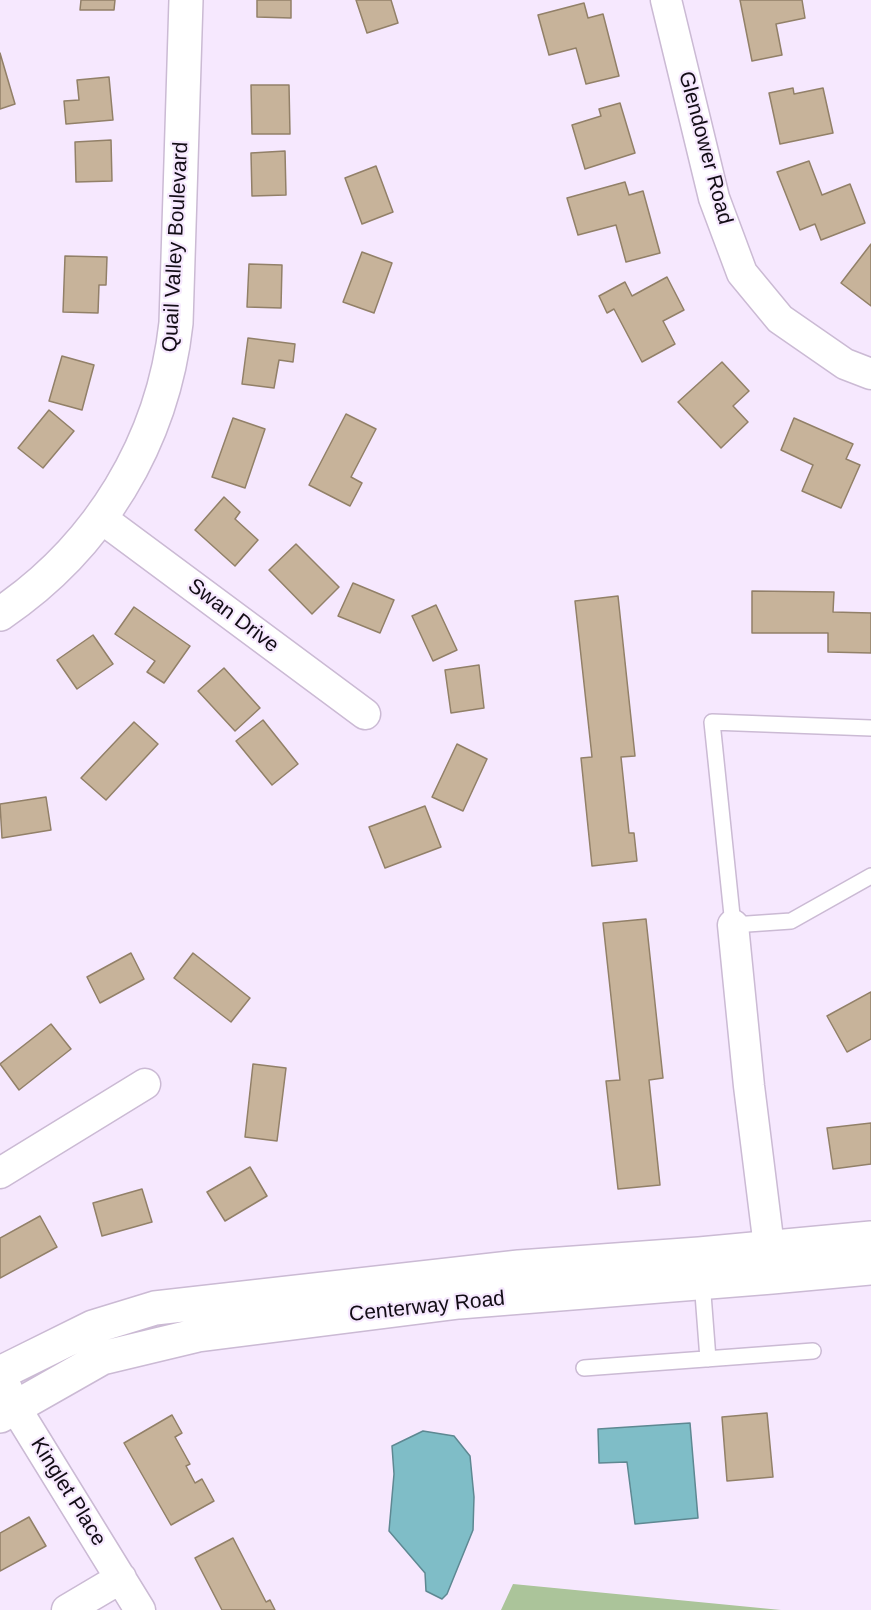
<!DOCTYPE html>
<style>
body{margin:0}
canvas{display:block;background:#f6e8fe}
</style>
<canvas width="871" height="1610"></canvas>
<script>
const g = document.querySelector('canvas').getContext('2d');
g.lineJoin = 'round';
function fillPath(path, color) { g.fillStyle = color; g.fill(path, 'evenodd'); }
function trace(path, color, width, dash) { g.strokeStyle = color; g.lineWidth = width; g.lineCap = dash ? 'butt' : 'round'; g.setLineDash(dash || []); g.stroke(path); }
function label(font, color, halo, rows, align = 'center') {
  g.font = font + ' Helvetica,sans-serif'; g.lineWidth = 4.5; g.setLineDash([]); g.textBaseline = 'middle'; g.strokeStyle = halo; g.fillStyle = color; for (const [text, x, y, turn = 0] of rows) {
    g.save(); g.translate(x, y); g.rotate((+turn || 0) * Math.PI / 180); g.textAlign = isNaN(turn) ? turn : align; if (halo) g.strokeText(text, 0, 0); g.fillText(text, 0, 0); g.restore();
  }
}
fillPath(new Path2D(`
 M513 1584 781 1610H501Z`), '#abc49a');
const water = new Path2D(`
 M690 1423 698 1518 635 1524 627 1462 599 1463 598 1429Z
 M423 1431 454 1436 470 1456 474 1497 473 1530 447 1594 442 1599 426 1591 425 1573 389 1531 394 1474 392 1446Z`);
fillPath(water, '#7fbdc7');
trace(water, '#5e8892', 1.5);
const building = new Path2D(`
 M81 0H115L114 10H80Z
 M257 0H291V18L257 17Z
 M356 0H391L398 23 367 33Z
 M740 0H802L805 18 776 24 782 55 752 61Z
 M584 3 588 18 603 14 619 76 586 84 576 48 549 55 538 15Z
 M0 53 15 104 0 109Z
 M109 77 113 120 66 124 64 101 79 100 77 80Z
 M251 85H289L290 134H252Z
 M793 88 794 94 823 88 833 133 780 144 769 93Z
 M620 103 635 153 585 169 572 125 601 116 599 109Z
 M111 140 112 181 76 182 75 142Z
 M285 151 286 195 252 196 251 153Z
 M809 161 822 195 850 184 865 223 821 240 815 224 800 230 777 172Z
 M376 166 393 212 362 224 345 178Z
 M625 182 629 195 643 191 660 253 626 262 616 225 578 235 567 198Z
 M871 244V306L841 283Z
 M362 252 392 263 374 313 343 302Z
 M65 256 107 257 106 285H99L98 313 63 312Z
 M249 264 282 265 281 308 247 307Z
 M667 277 684 310 663 321 675 344 642 362 614 309 607 313 599 296 625 282 632 296Z
 M248 338 295 344 293 362 279 360 274 388 242 384Z
 M62 356 94 365 82 410 49 401Z
 M722 362 749 391 733 406 748 422 721 448 678 402Z
 M49 410 74 431 43 468 18 448Z
 M346 414 376 429 351 477 362 483 350 506 309 485Z
 M233 418 265 429 245 488 212 477Z
 M794 418 853 444 846 459 860 465 841 508 802 491 813 465 781 450Z
 M224 497 240 512 235 519 258 540 235 566 195 530Z
 M296 544 339 587 312 614 269 570Z
 M353 583 394 600 380 633 338 616Z
 M752 591 834 592 833 612 871 613V653L828 652V633H752Z
 M618 596 635 756 621 757 629 833H634L637 861 592 866 581 758 592 757 575 601Z
 M436 605 457 650 433 661 412 616Z
 M134 607 190 646 164 683 147 672 155 661 115 634Z
 M93 635 113 664 77 689 57 660Z
 M479 665 484 708 451 713 445 670Z
 M224 668 260 708 235 731 198 691Z
 M263 720 298 764 272 785 236 741Z
 M134 722 158 744 106 800 81 778Z
 M457 744 487 759 463 811 432 797Z
 M46 797 51 830 2 838 0 804Z
 M425 806 441 847 385 868 369 827Z
 M646 919 663 1078 649 1080 660 1185 618 1189 606 1081 620 1080 603 923Z
 M131 953 144 979 100 1003 87 977Z
 M193 953 250 998 231 1022 174 978Z
 M871 992V1039L847 1052 827 1016Z
 M51 1024 71 1049 19 1090 0 1064Z
 M253 1064 286 1068 277 1141 245 1137Z
 M871 1123V1164L833 1169 827 1128Z
 M250 1167 267 1196 225 1221 207 1192Z
 M142 1189 152 1222 102 1236 93 1203Z
 M40 1216 57 1247 0 1278V1238Z
 M767 1413 773 1477 727 1481 722 1417Z
 M172 1415 182 1433 175 1437 190 1464 186 1466 195 1483 202 1479 214 1501 171 1525 124 1443Z
 M29 1517 46 1546 0 1571V1533Z
 M233 1538 266 1602 270 1600 275 1610H222L195 1558Z`);
fillPath(building, '#c7b39a');
trace(building, '#928068', 1.5);
const service = new Path2D(`
 M871 728 712 722 733 925 791 921 871 876
 M702 1281 708 1359
 M584 1368 813 1351`);
const minor = new Path2D(`
 M666 0 714 198 742 273 780 319 845 364 871 374
 M101 518 365 714
 M733 925 749 1086 772 1271
 M0 1173 145 1084
 M0 1373 15 1407 140 1610
 M67 1610 121 1578`);
const tertiary = new Path2D(`
 M0 614C99 547 163 442 176 323L186 0
 M0 1373 93 1327 155 1308 519 1267 699 1254 871 1238
 M0 1416 102 1358 198 1335 459 1302 772 1277 871 1268`);
trace(service, '#cbbad4', 18);
trace(minor, '#cbbad4', 33);
trace(tertiary, '#cbbad4', 36);
trace(service, '#fff', 15);
trace(minor, '#fff', 30);
trace(tertiary, '#fff', 33);
label('21px', '#120c15', '#f6e8fe', [
 ["Glendower Road",705,148,75],
 ["Quail Valley Boulevard",176,247,-87],
 ["Swan Drive",233,616,37],
 ["Centerway Road",427,1307,-6],
 ["Kinglet Place",68,1492,58]
]);
</script>
